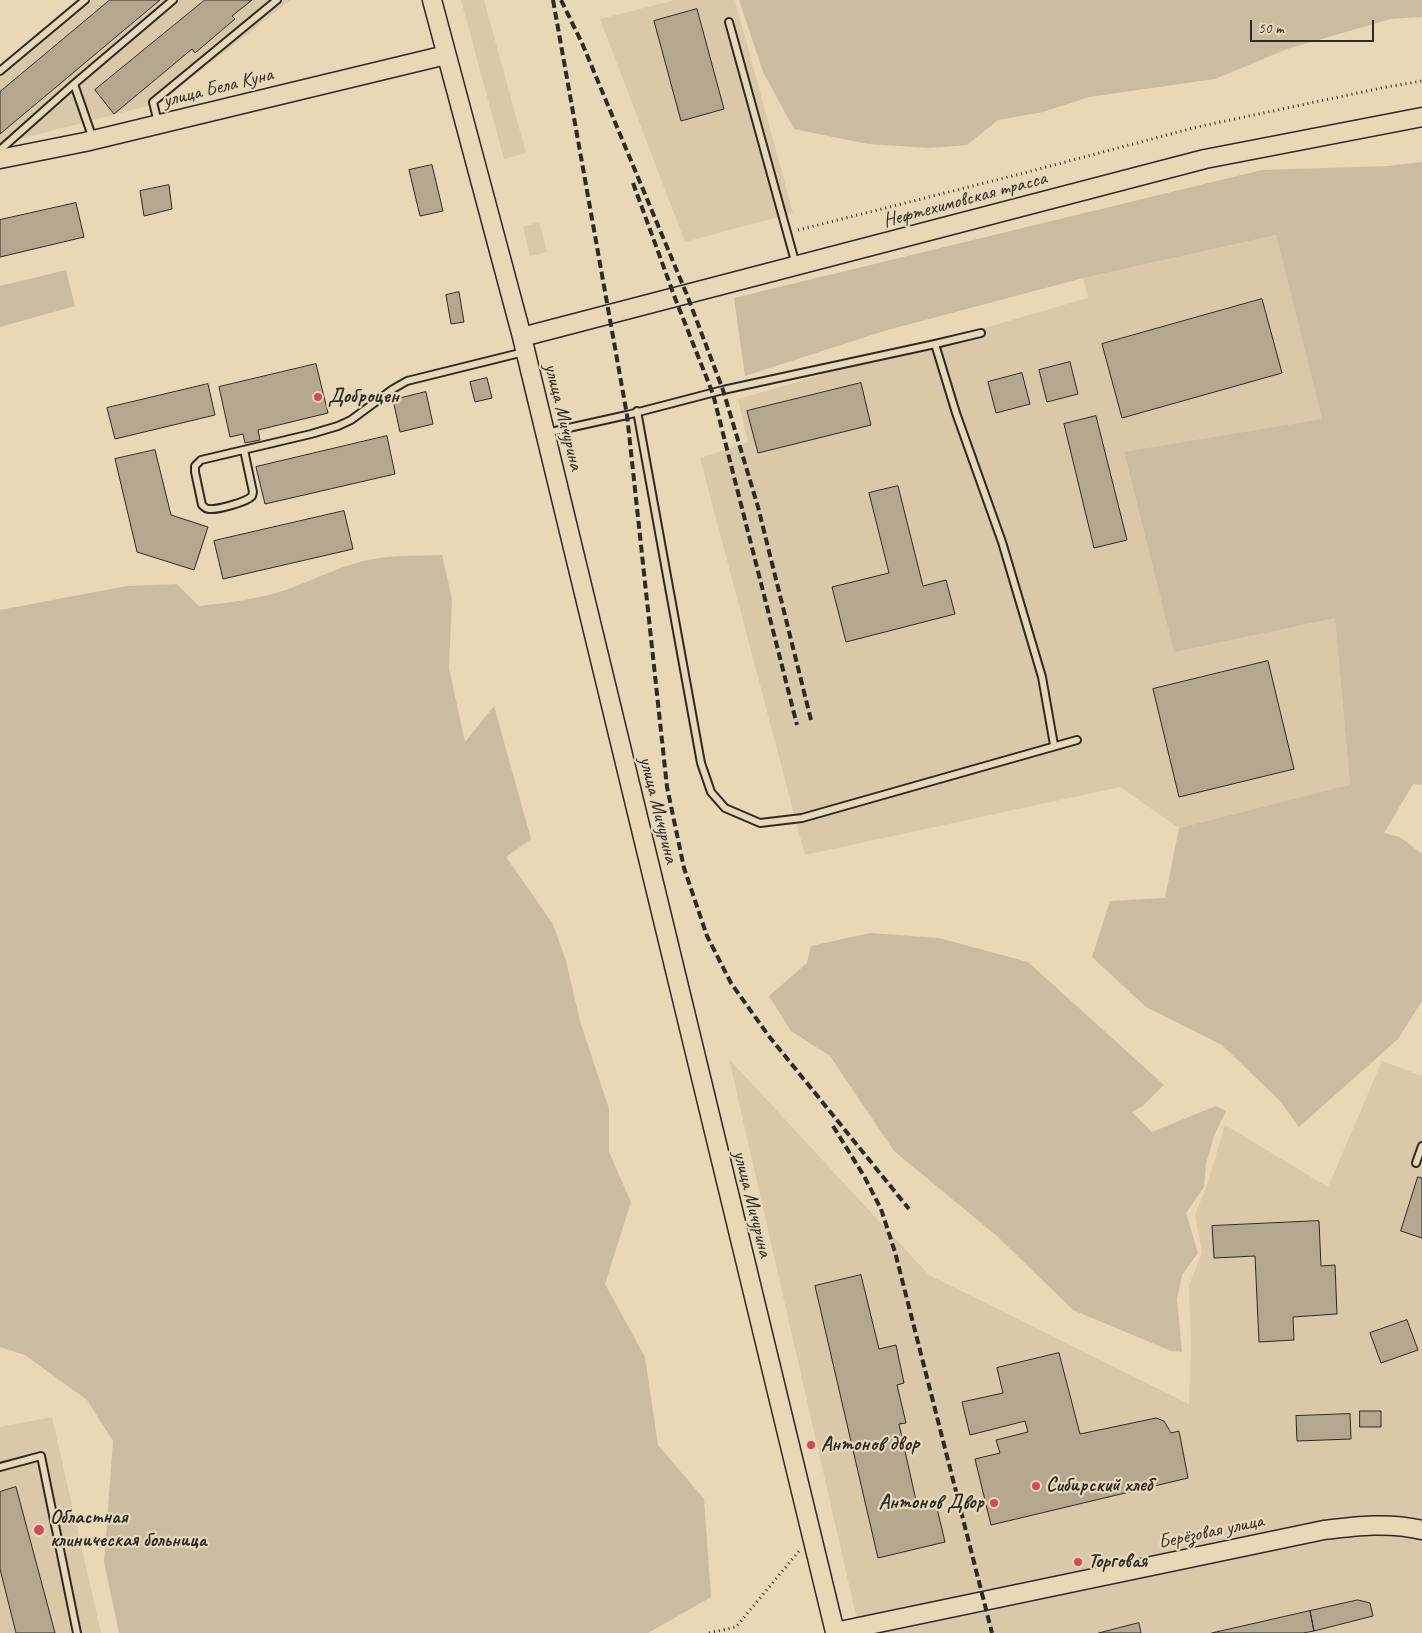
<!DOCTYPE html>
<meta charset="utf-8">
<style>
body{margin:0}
#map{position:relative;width:1422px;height:1633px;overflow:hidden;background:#e9d8b5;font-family:Caveat,sans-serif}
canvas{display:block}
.scale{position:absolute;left:1250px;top:20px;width:124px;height:22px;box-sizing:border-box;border:2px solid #2b2b2b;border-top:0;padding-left:6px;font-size:15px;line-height:18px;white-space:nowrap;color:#2b2b2b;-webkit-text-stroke:4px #e9d8b5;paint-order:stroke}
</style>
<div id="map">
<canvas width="1422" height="1633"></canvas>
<div class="scale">50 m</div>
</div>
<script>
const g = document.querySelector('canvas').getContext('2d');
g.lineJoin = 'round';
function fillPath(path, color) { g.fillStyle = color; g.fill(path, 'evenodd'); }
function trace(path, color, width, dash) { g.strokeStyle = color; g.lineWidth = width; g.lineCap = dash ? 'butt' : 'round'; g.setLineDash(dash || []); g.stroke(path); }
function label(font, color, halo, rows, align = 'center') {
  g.font = font + ' Caveat,sans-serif'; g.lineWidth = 4.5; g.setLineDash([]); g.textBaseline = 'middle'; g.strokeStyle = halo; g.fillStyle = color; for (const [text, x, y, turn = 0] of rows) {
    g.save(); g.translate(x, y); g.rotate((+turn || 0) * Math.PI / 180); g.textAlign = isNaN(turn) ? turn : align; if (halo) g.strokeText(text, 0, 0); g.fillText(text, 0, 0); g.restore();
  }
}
fillPath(new Path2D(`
 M76 0H291L171 94V100L0 144V65Z
 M461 0H484L526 153 504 159Z
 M675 0H735L793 213 685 242 600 19Z
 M539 222 547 252 530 256 523 227Z
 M1276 235 1322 419 1124 453 1174 651 1335 617 1350 786 1179 828 1120 787 805 855 700 458 748 442 738 399 1088 298 1083 278Z
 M729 1059 929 1275 1189 1404 1191 1349 1189 1285 1202 1253 1195 1215 1207 1185 1225 1125 1328 1187 1382 1061 1422 1076V1633H860Z
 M52 1417 101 1633H0V1427Z`), '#d9c9a9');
fillPath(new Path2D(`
 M739 0H1422V17L1391 19 1287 49 1215 79 1089 97 1043 112 998 120 967 145 930 148 868 144 794 129 763 72Z
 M1422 162V785L1413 784 1384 833 1400 837 1422 854V1001L1398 1039 1299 1127 1280 1101 1222 1045 1146 1007 1092 957 1110 901 1165 898 1179 828 1350 785 1335 618 1174 652 1124 452 1322 419 1276 235 1083 278 884 331 745 376 734 298 1262 170 1387 166Z
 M66 270 75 306 0 327V286Z
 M442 555 452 599 449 668 465 742 494 706 531 839 506 857 553 924 566 961 580 1021 609 1109V1152L631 1202 605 1284 645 1357 658 1445 704 1499 711 1597 648 1633H119L104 1562 113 1441 87 1400 25 1355 0 1347V610L127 586 177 584 199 606C229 603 257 599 286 590 317 579 347 562 380 558 400 555 422 556 442 555Z
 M870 933 939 938 1028 962 1164 1085 1143 1106 1132 1112 1152 1132 1216 1106 1226 1111 1214 1136 1206 1164 1204 1187 1186 1213 1198 1253 1182 1275 1177 1299 1182 1352 1171 1351 1073 1310 998 1237 894 1151 830 1056 791 1031 769 996 807 963 811 946Z`), '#cabc9f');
const building = new Path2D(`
 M110 0H160L0 134V92Z
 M205 0H252L232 16 235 19 195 53 192 49 114 114 95 90Z
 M697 9 724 109 681 121 654 21Z
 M432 165 443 211 420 216 409 170Z
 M169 185 172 209 144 216 140 191Z
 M76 203 84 237 0 257V220Z
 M459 292 464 322 451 324 446 295Z
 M1262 299 1282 373 1122 418 1102 344Z
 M1070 362 1078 394 1047 402 1039 370Z
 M316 364 328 413 258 430 260 440 245 443 243 434 230 437 219 387Z
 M1022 373 1030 404 996 413 988 382Z
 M487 378 492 398 475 402 470 382Z
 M861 383 871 425 758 453 747 411Z
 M208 384 215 415 115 439 107 408Z
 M426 392 433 424 400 432 393 400Z
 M1096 416 1127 540 1094 548 1064 424Z
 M387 436 395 474 265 504 256 467Z
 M155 450 171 515 208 527 194 570 137 552 115 459Z
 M898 486 923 586 946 580 955 614 846 642 832 587 889 573 869 493Z
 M344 511 353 549 223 579 214 541Z
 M1268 661 1294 769 1179 797 1153 689Z
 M1418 1177 1422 1178V1238L1401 1231Z
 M1319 1221 1321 1266 1335 1265 1337 1314 1293 1317 1294 1340 1259 1342 1255 1256 1214 1258 1212 1226Z
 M861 1275 879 1349 896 1345 904 1383 897 1385 906 1423 899 1424 917 1505 935 1500 945 1542 878 1558 815 1286Z
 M1407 1320 1418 1350 1381 1363 1370 1333Z
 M1059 1353 1080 1434 1156 1418 1164 1421 1171 1433 1179 1431 1188 1478 991 1525 975 1459 1000 1453 996 1440 1028 1432 1025 1421 970 1435 962 1402 1003 1393 997 1368Z
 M1360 1411H1381V1427H1360Z
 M1350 1414 1351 1439 1297 1441 1296 1416Z
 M16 1487 55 1633H16L0 1569V1492Z
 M1358 1600 1370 1603 1373 1616 1314 1631 1310 1611Z
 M1310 1611 1314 1631 1303 1633H1212Z
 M1139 1623 1141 1633H1099Z`);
fillPath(building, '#b4a78e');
trace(building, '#2b2b2b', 1);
const lane = new Path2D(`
 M729 22 796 265
 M0 71 85 0
 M74 84 93 139
 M158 123 153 102 277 0
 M0 150 74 84 173 0
 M935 344 956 413 1002 542 1042 677 1054 745
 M637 411 701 763 711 792 725 808 760 823 802 818 1077 740
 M546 433 627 415 723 390 935 344 981 333
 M244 450 253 492 252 496C247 502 217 510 209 509 205 509 205 507 202 505L195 472V466L201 460 311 434 338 426 351 420 393 389 407 381 524 352
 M1416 1163 1422 1146
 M0 1467 41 1456 77 1633`);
const secondary = new Path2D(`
 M432 0 522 337 835 1632 1324 1530C1357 1526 1389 1522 1422 1530
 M0 159 85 142 446 55
 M522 337 1205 159 1422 117`);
trace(lane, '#2b2b2b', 10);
trace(secondary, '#2b2b2b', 21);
trace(new Path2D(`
 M798 230 1020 174 1197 127 1386 87 1422 81
 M709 1633 736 1627 799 1551`), '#2b2b2b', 3, [1, 4]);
trace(lane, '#e9d8b5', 6);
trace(secondary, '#e9d8b5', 18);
trace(new Path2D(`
 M553 0 627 415 667 787 684 868 707 936 731 983 768 1035 909 1209
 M561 0 582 43 687 295 723 390 758 507 811 720
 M633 183 675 298 713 394 797 725
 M833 1126 864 1176 881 1209 895 1252 992 1633`), '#2b2b2b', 4, [8, 4]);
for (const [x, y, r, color] of [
 [318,397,5,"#d1495b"],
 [811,1445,5,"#d1495b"],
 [1036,1486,5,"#d1495b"],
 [994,1503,5,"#d1495b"],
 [39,1530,6,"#d1495b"],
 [1078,1562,5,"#d1495b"]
]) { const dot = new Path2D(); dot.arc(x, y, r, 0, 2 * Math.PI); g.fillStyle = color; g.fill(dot); trace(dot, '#e9d8b5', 2); }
label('20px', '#2b2b2b', '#e9d8b5', [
 ["улица Бела Куна",218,88,-14],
 ["Нефтехимовская трасса",965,200,-15],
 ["улица Мичурина",563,417,76],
 ["улица Мичурина",658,810,76],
 ["улица Мичурина",752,1204,76],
 ["Берёзовая улица",1211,1532,-12]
]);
label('bold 20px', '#2b2b2b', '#e9d8b5', [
 ["Доброцен",328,397],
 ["Антонов двор",821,1445],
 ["Сибирский хлеб",1046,1486],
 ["Антонов Двор",984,1503,"right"],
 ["Областная",50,1518],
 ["клиническая больница",50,1541],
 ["Торговая",1088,1562]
], 'left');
</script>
